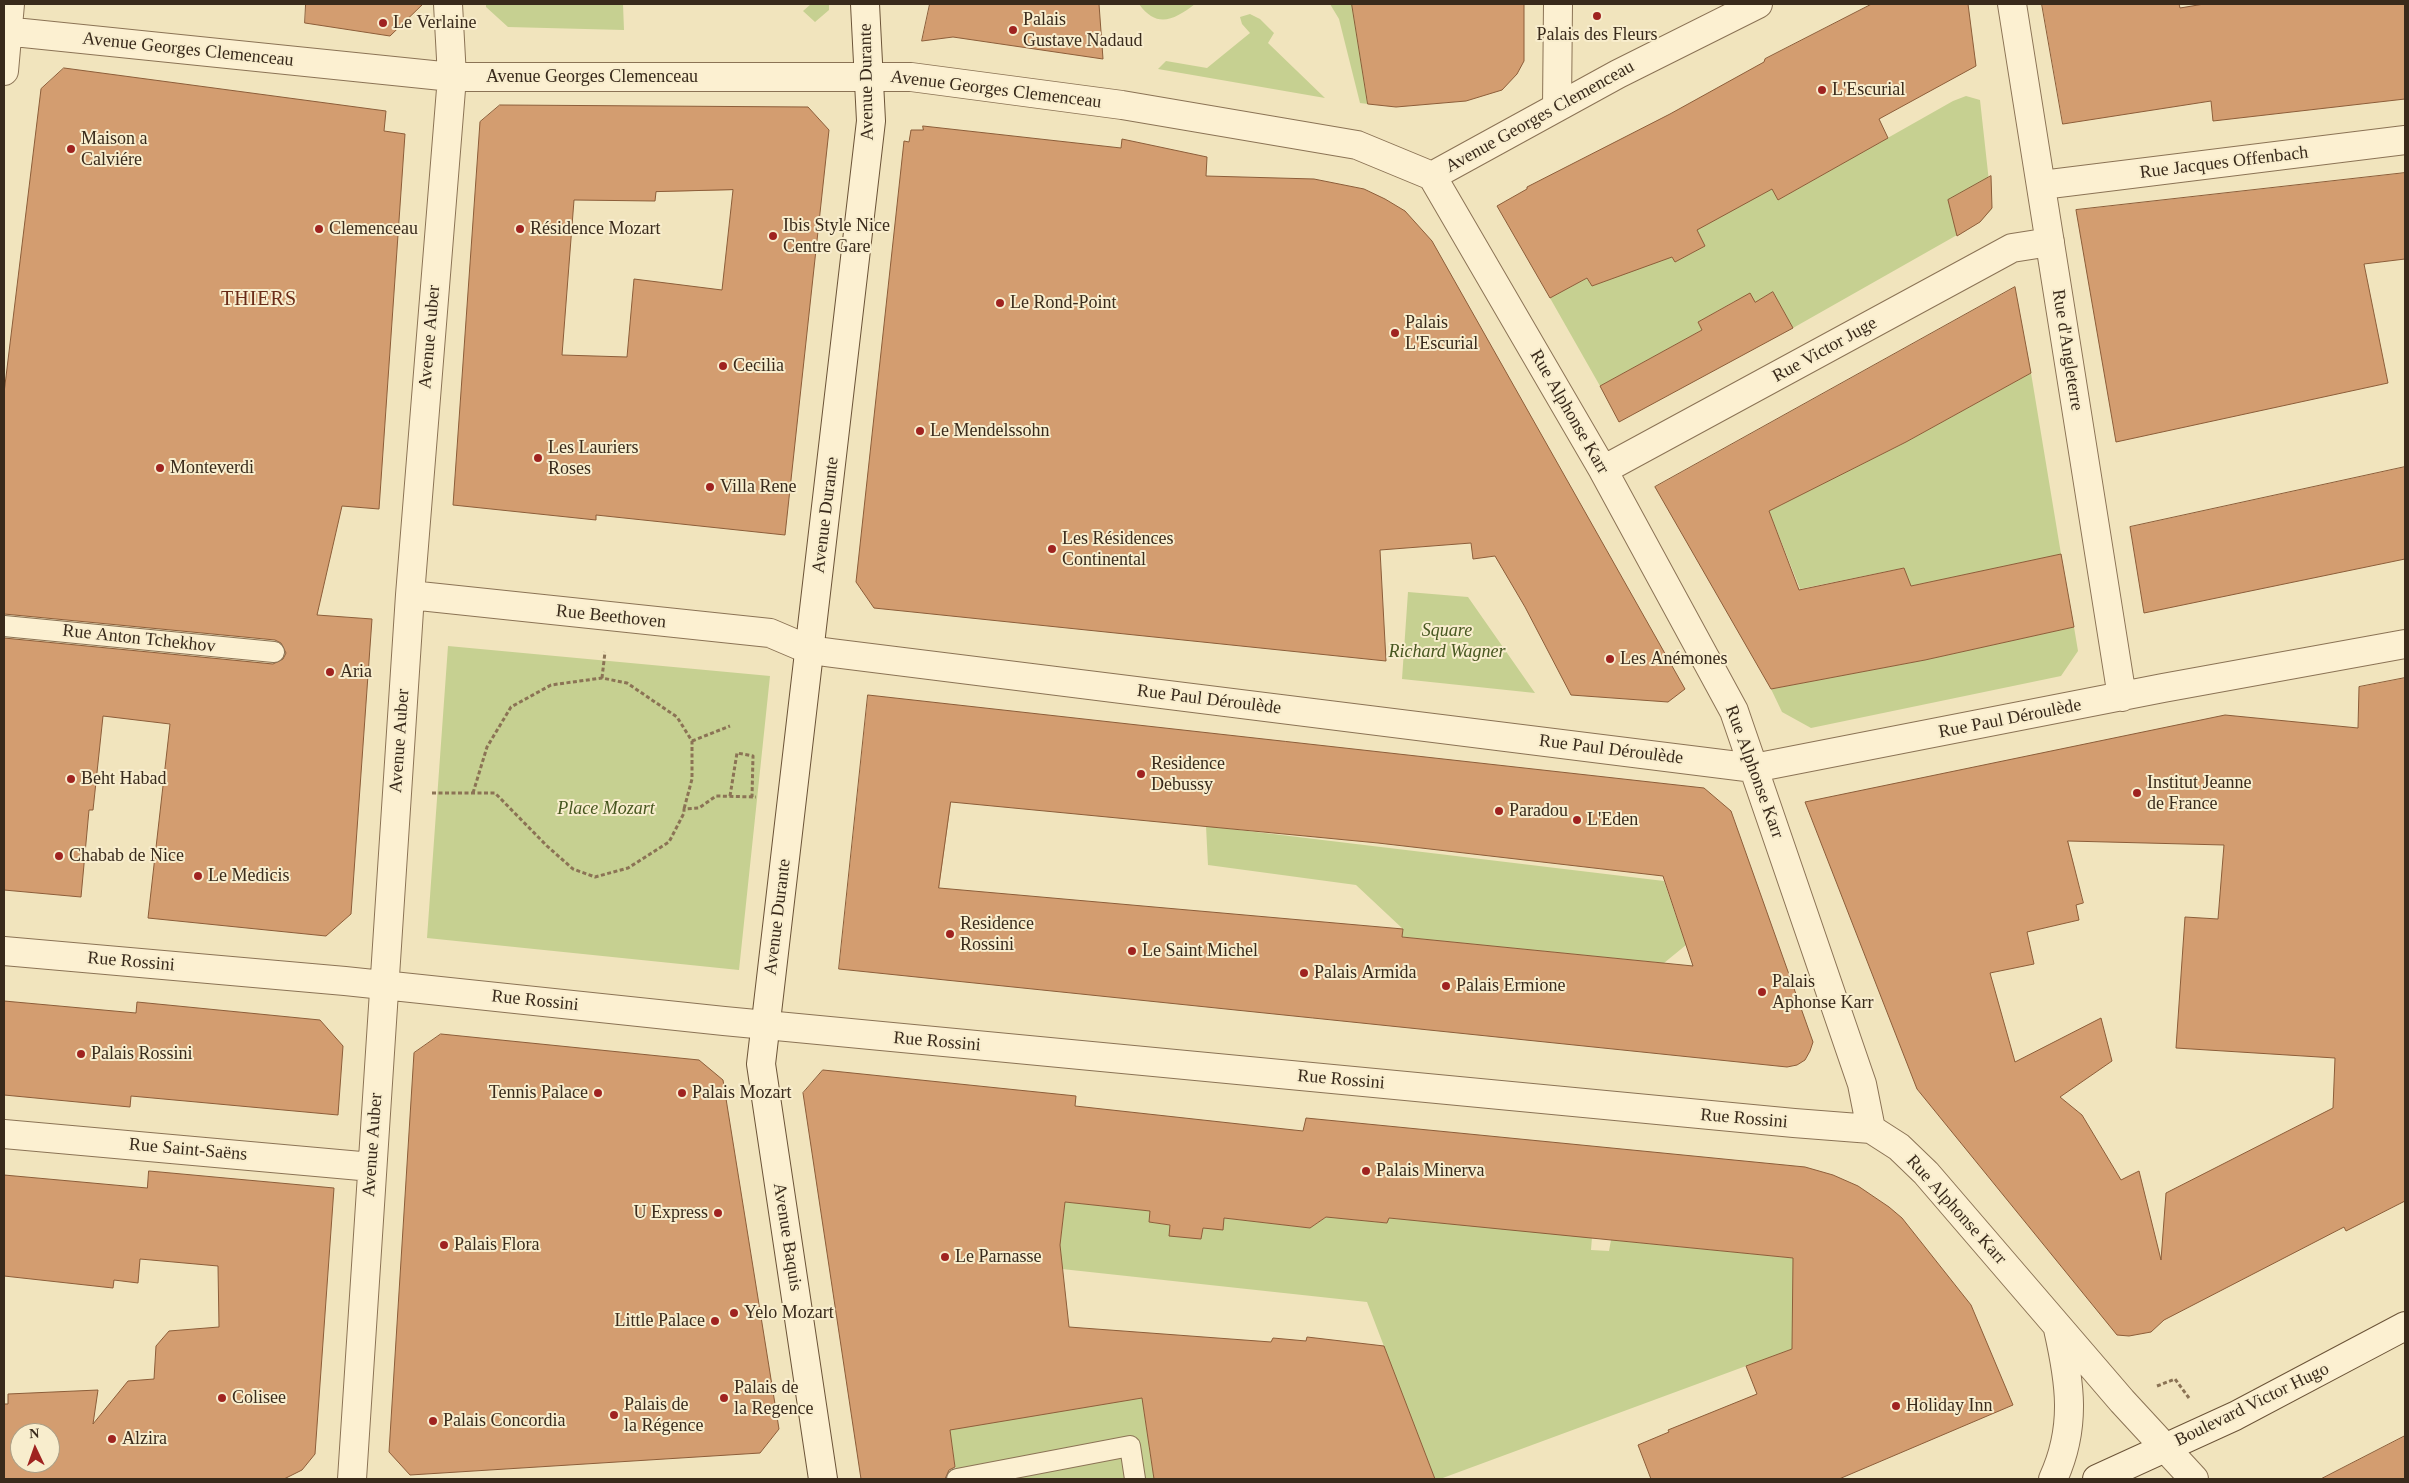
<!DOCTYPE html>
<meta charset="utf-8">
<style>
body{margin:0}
#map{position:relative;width:2409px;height:1483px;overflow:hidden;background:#f1e4bd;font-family:Georgia,serif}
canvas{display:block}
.frame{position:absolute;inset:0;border:5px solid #392a1b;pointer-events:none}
.north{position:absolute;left:10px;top:1423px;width:50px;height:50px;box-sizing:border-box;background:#f8edcd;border:1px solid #ac9f86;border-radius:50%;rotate:357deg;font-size:14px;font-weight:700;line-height:20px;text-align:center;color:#392a1b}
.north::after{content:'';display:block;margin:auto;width:18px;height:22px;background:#9f2320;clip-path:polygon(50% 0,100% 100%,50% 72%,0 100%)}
</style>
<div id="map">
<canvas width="2409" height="1483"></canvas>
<div class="frame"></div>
<div class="north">N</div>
</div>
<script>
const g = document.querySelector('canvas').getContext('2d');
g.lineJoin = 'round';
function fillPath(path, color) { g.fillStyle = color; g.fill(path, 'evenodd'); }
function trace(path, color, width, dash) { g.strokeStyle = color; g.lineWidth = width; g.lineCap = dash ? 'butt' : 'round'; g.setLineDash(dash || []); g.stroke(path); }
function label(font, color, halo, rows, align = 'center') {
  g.font = font + ' Georgia,serif'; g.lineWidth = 4; g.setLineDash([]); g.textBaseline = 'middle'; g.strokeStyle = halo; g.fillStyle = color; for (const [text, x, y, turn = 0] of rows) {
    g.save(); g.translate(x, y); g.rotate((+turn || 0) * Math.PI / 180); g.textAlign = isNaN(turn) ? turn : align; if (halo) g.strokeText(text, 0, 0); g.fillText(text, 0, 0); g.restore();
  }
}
fillPath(new Path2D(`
 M486 4H623L624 30 508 27 486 7Z
 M811 4H829V10L815 22 803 11Z
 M1139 4H1195C1174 20 1157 29 1139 4Z
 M1330 4H1354L1368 104 1360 103 1339 19Z
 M1250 14 1260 19 1274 33 1268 43 1325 98 1158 69 1166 61 1207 68 1250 33 1242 24 1240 17Z
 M1966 96 1980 100 1992 209 1980 222 1793 328 1773 292 1755 302 1735 301 1698 322 1702 330 1600 386 1550 298 1587 278 1592 286 1671 256 1675 262 1705 246 1692 221 1772 189 1778 200 1953 101Z
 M2031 373 2061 554 1911 586 1903 568 1800 589 1769 511 1906 442Z
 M1408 592 1468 597 1535 693 1402 679Z
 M2074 627 2078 651 2061 676 1811 728 1782 712 1771 689 1925 660Z
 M448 646 770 676 739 970 427 938Z
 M1206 826 1664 881 1686 945 1664 963 1402 937 1403 929 1356 885 1208 865Z
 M1065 1202 1151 1211 1149 1222 1170 1225 1201 1239 1203 1228 1224 1218 1310 1228 1334 1212 1347 1214 1348 1219 1387 1223 1389 1218 1592 1237 1591 1250 1609 1251 1611 1240 1793 1258 1792 1349 1440 1479H1435L1367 1302 1062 1269 1060 1245Z
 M1142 1398 1154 1479H957L950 1430Z`), '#c6d091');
const building = new Path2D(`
 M306 4H423L390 36 305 23Z
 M930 4H1099L1103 59 953 37 922 41Z
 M1352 4H1524V61L1517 74 1502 90 1466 101 1396 107 1368 104Z
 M1872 4H1968L1976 66 1879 119 1888 138 1778 200 1772 189 1697 230 1705 246 1675 262 1672 257 1592 286 1587 278 1550 298 1497 206 1527 189V187L1670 114 1764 62 1765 59Z
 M2042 4H2179L2180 8 2204 4H2405V99L2213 121 2211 101 2063 124Z
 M64 68 386 111 384 131 405 134 379 509 342 506 317 615 372 619 351 914 326 936 148 918 170 724 103 716 93 810H89L81 897 4 890V638L273 664 283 659 286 653 281 643 275 640 4 614V393L41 89Z
 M500 105 808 107 829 130 785 535 596 515V520L453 505 480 122ZM733 190 722 290 634 279 627 357 562 355 574 200 655 201 656 192Z
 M923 126 1121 148 1122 139 1207 157 1206 176 1314 179 1364 189 1385 199 1405 211 1432 241 1685 689 1668 702 1571 695 1525 607 1495 556 1473 559 1471 543 1380 550 1386 661 874 608 856 582 904 141 909 142 911 130H923Z
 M2405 173V259L2364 264 2388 383 2116 442 2076 210Z
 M1991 176 1992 208 1980 222 1957 236 1948 200Z
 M2015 287 2031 373 1906 442 1769 511 1799 590 1904 568 1911 586 2061 554 2074 627 1925 660 1771 689 1655 487Z
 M1773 292 1793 328 1619 422 1600 386 1702 330 1698 322 1750 293 1755 302Z
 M2405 467V559L2144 613 2130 527Z
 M2405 678V1201L2346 1231 2344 1227 2164 1320 2151 1332 2129 1336 2117 1335 1917 1089 1805 802 2225 715 2358 728 2359 687ZM2068 841 2224 845 2218 919 2185 917 2176 1048 2335 1058 2333 1108 2166 1193 2161 1260 2139 1171 2121 1180 2082 1115 2060 1097 2112 1061 2101 1018 2015 1062 1990 973 2034 964 2027 932 2079 920 2076 905 2083 903Z
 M868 695 1704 788 1731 811 1813 1042 1810 1051 1805 1060 1797 1065 1787 1067 839 969ZM951 802 1378 843 1663 876 1693 966 1402 937 1403 929 939 888Z
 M4 1001 136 1013 137 1002 320 1020 343 1046 338 1115 131 1096 130 1107 4 1095Z
 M441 1034 699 1060 723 1080 779 1429 760 1453 410 1475 389 1452 414 1053Z
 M823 1070 1076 1096 1075 1106 1303 1131 1306 1118 1805 1167 1833 1175 1858 1186 1889 1207 1902 1218 1971 1305 2013 1405 1839 1479H1651L1638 1445 1669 1432 1668 1430 1757 1394 1746 1366 1792 1349 1793 1258 1389 1218 1387 1223 1326 1217 1310 1228 1224 1218 1223 1230 1203 1228 1201 1239 1169 1236 1170 1225 1149 1222 1150 1211 1065 1202 1060 1245 1069 1327 1271 1342 1273 1338 1306 1341 1307 1337 1384 1346 1435 1479H1154L1142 1398 950 1430 955 1467 949 1470 945 1479H861L803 1093Z
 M149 1171 334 1188 315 1454 302 1470 284 1479H4V1404H8V1394L98 1390 93 1424 128 1381 154 1379 156 1346 169 1331 219 1327 218 1266 140 1259 138 1283 114 1280 113 1288 4 1276V1175L147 1188ZM20 1433H50V1463H20Z
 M2405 1436V1479H2321Z`);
fillPath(building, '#d39d70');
trace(building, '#8c5d39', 1);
const lane = new Path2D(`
 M4 626 274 652
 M957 1479 1130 1446 1135 1479`);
const street = new Path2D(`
 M2012 4 2122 697
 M4 31 452 77H911L1122 105 1357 145 1432 176 1618 74 1758 4
 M4 71 10 4
 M1557 107 1558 4
 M1432 176 1603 470 1734 711 1862 1084 1871 1129 1899 1147 1926 1173 2122 1401 2194 1479
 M2042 185 2405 140
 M1603 470 2012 248 2050 242
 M410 595 770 633 810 650 832 653 1754 768 2163 688 2405 644
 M4 951 345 981 724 1021 1794 1123 1871 1129
 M4 1134 372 1167
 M352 1479 410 595 452 77 448 4
 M2053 1479C2077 1427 2070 1382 2058 1329`);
const secondary = new Path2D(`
 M823 1479 761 1064 871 121 865 4
 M2097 1479 2235 1416 2405 1326`);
trace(lane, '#8b7355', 22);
trace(street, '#8b7355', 30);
trace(secondary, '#6c5438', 30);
trace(new Path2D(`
 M602 678 605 652
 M692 741 730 726
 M432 793H495L547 846 573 869 595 877 628 868 669 842 684 813V809L699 808 716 796 756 797
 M473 793 487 747 511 707 551 685 602 678 627 683 677 717 692 741V779L684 809
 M730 796 737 753 753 756 752 797
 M2157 1386 2175 1379 2189 1398`), '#8b7355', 3, [4, 2.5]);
trace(lane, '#fcf0d1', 20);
trace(street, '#fcf0d1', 28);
trace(secondary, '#fcf0d1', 28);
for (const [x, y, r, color] of [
 [1597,16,5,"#9f2320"],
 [383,23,5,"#9f2320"],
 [1013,30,5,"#9f2320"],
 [1822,90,5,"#9f2320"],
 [71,149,5,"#9f2320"],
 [319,229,5,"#9f2320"],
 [520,229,5,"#9f2320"],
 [773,236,5,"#9f2320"],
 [1000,303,5,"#9f2320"],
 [1395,333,5,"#9f2320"],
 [723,366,5,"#9f2320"],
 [920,431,5,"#9f2320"],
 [538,458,5,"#9f2320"],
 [160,468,5,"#9f2320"],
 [710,487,5,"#9f2320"],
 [1052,549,5,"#9f2320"],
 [1610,659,5,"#9f2320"],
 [330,672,5,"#9f2320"],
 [1141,774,5,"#9f2320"],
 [71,779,5,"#9f2320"],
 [2137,793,5,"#9f2320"],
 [1499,811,5,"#9f2320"],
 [1577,820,5,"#9f2320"],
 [59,856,5,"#9f2320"],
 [198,876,5,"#9f2320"],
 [950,934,5,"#9f2320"],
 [1132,951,5,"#9f2320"],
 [1304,973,5,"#9f2320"],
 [1446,986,5,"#9f2320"],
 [1762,992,5,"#9f2320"],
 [81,1054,5,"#9f2320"],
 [598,1093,5,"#9f2320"],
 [682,1093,5,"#9f2320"],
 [1366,1171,5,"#9f2320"],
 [718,1213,5,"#9f2320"],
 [444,1245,5,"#9f2320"],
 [945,1257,5,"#9f2320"],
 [734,1313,5,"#9f2320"],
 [715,1321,5,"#9f2320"],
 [222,1398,5,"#9f2320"],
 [724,1398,5,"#9f2320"],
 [1896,1406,5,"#9f2320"],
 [614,1415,5,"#9f2320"],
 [433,1421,5,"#9f2320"],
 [112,1439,5,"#9f2320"]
]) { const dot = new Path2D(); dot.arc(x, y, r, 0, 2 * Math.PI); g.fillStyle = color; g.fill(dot); trace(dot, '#f8edcd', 2); }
label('18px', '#392a1b', '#f8edcd', [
 ["Palais",1023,20],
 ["Gustave Nadaud",1023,41],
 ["Le Verlaine",393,23],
 ["Palais des Fleurs",1597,35,"center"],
 ["L'Escurial",1832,90],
 ["Maison a",81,139],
 ["Calviére",81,160],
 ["Ibis Style Nice",783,226],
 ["Centre Gare",783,247],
 ["Clemenceau",329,229],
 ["Résidence Mozart",530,229],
 ["Le Rond-Point",1010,303],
 ["Palais",1405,323],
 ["L'Escurial",1405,344],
 ["Cecilia",733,366],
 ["Le Mendelssohn",930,431],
 ["Les Lauriers",548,448],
 ["Roses",548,469],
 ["Monteverdi",170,468],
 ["Villa Rene",720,487],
 ["Les Résidences",1062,539],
 ["Continental",1062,560],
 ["Les Anémones",1620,659],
 ["Aria",340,672],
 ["Residence",1151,764],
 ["Debussy",1151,785],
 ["Beht Habad",81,779],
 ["Institut Jeanne",2147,783],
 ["de France",2147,804],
 ["Paradou",1509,811],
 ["L'Eden",1587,820],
 ["Chabab de Nice",69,856],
 ["Le Medicis",208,876],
 ["Residence",960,924],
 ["Rossini",960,945],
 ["Le Saint Michel",1142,951],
 ["Palais Armida",1314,973],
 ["Palais",1772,982],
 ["Aphonse Karr",1772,1003],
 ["Palais Ermione",1456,986],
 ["Palais Rossini",91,1054],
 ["Tennis Palace",588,1093,"right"],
 ["Palais Mozart",692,1093],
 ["Palais Minerva",1376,1171],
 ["U Express",708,1213,"right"],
 ["Palais Flora",454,1245],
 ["Le Parnasse",955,1257],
 ["Yelo Mozart",744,1313],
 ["Little Palace",705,1321,"right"],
 ["Palais de",734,1388],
 ["la Regence",734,1409],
 ["Colisee",232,1398],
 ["Palais de",624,1405],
 ["la Régence",624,1426],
 ["Holiday Inn",1906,1406],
 ["Palais Concordia",443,1421],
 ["Alzira",122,1439]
], 'left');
label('18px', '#392a1b', '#f8edcd', [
 ["Avenue Georges Clemenceau",188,50,6],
 ["Avenue Georges Clemenceau",592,77],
 ["Avenue Durante",867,82,-91],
 ["Avenue Georges Clemenceau",996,90,7],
 ["Avenue Georges Clemenceau",1540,117,-29],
 ["Rue Jacques Offenbach",2224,163,-7],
 ["Avenue Auber",430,337,-85],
 ["Rue Victor Juge",1825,350,-29],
 ["Rue d'Angleterre",2067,350,81],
 ["Rue Alphonse Karr",1569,412,60],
 ["Avenue Durante",826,515,-83],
 ["Rue Beethoven",611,617,6],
 ["Rue Anton Tchekhov",139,639,6],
 ["Rue Paul Déroulède",1209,700,7],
 ["Rue Paul Déroulède",2010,719,-11],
 ["Avenue Auber",400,741,-86],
 ["Rue Paul Déroulède",1611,750,7],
 ["Rue Alphonse Karr",1754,772,70],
 ["Avenue Durante",778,917,-83],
 ["Rue Rossini",131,962,5],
 ["Rue Rossini",535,1001,6],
 ["Rue Rossini",937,1042,5],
 ["Rue Rossini",1341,1080,5],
 ["Rue Rossini",1744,1119,5],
 ["Avenue Auber",373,1145,-86],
 ["Rue Saint-Saëns",188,1150,5],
 ["Rue Alphonse Karr",1956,1210,48],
 ["Avenue Baquis",787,1237,81],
 ["Boulevard Victor Hugo",2252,1405,-26]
]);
label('italic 18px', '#475720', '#f8edcd', [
 ["Square",1447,631],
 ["Richard Wagner",1447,652],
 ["Place Mozart",606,809]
]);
g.letterSpacing = '1px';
label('20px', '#692b17', '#f8edcd', [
 ["THIERS",259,300]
]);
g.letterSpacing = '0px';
</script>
